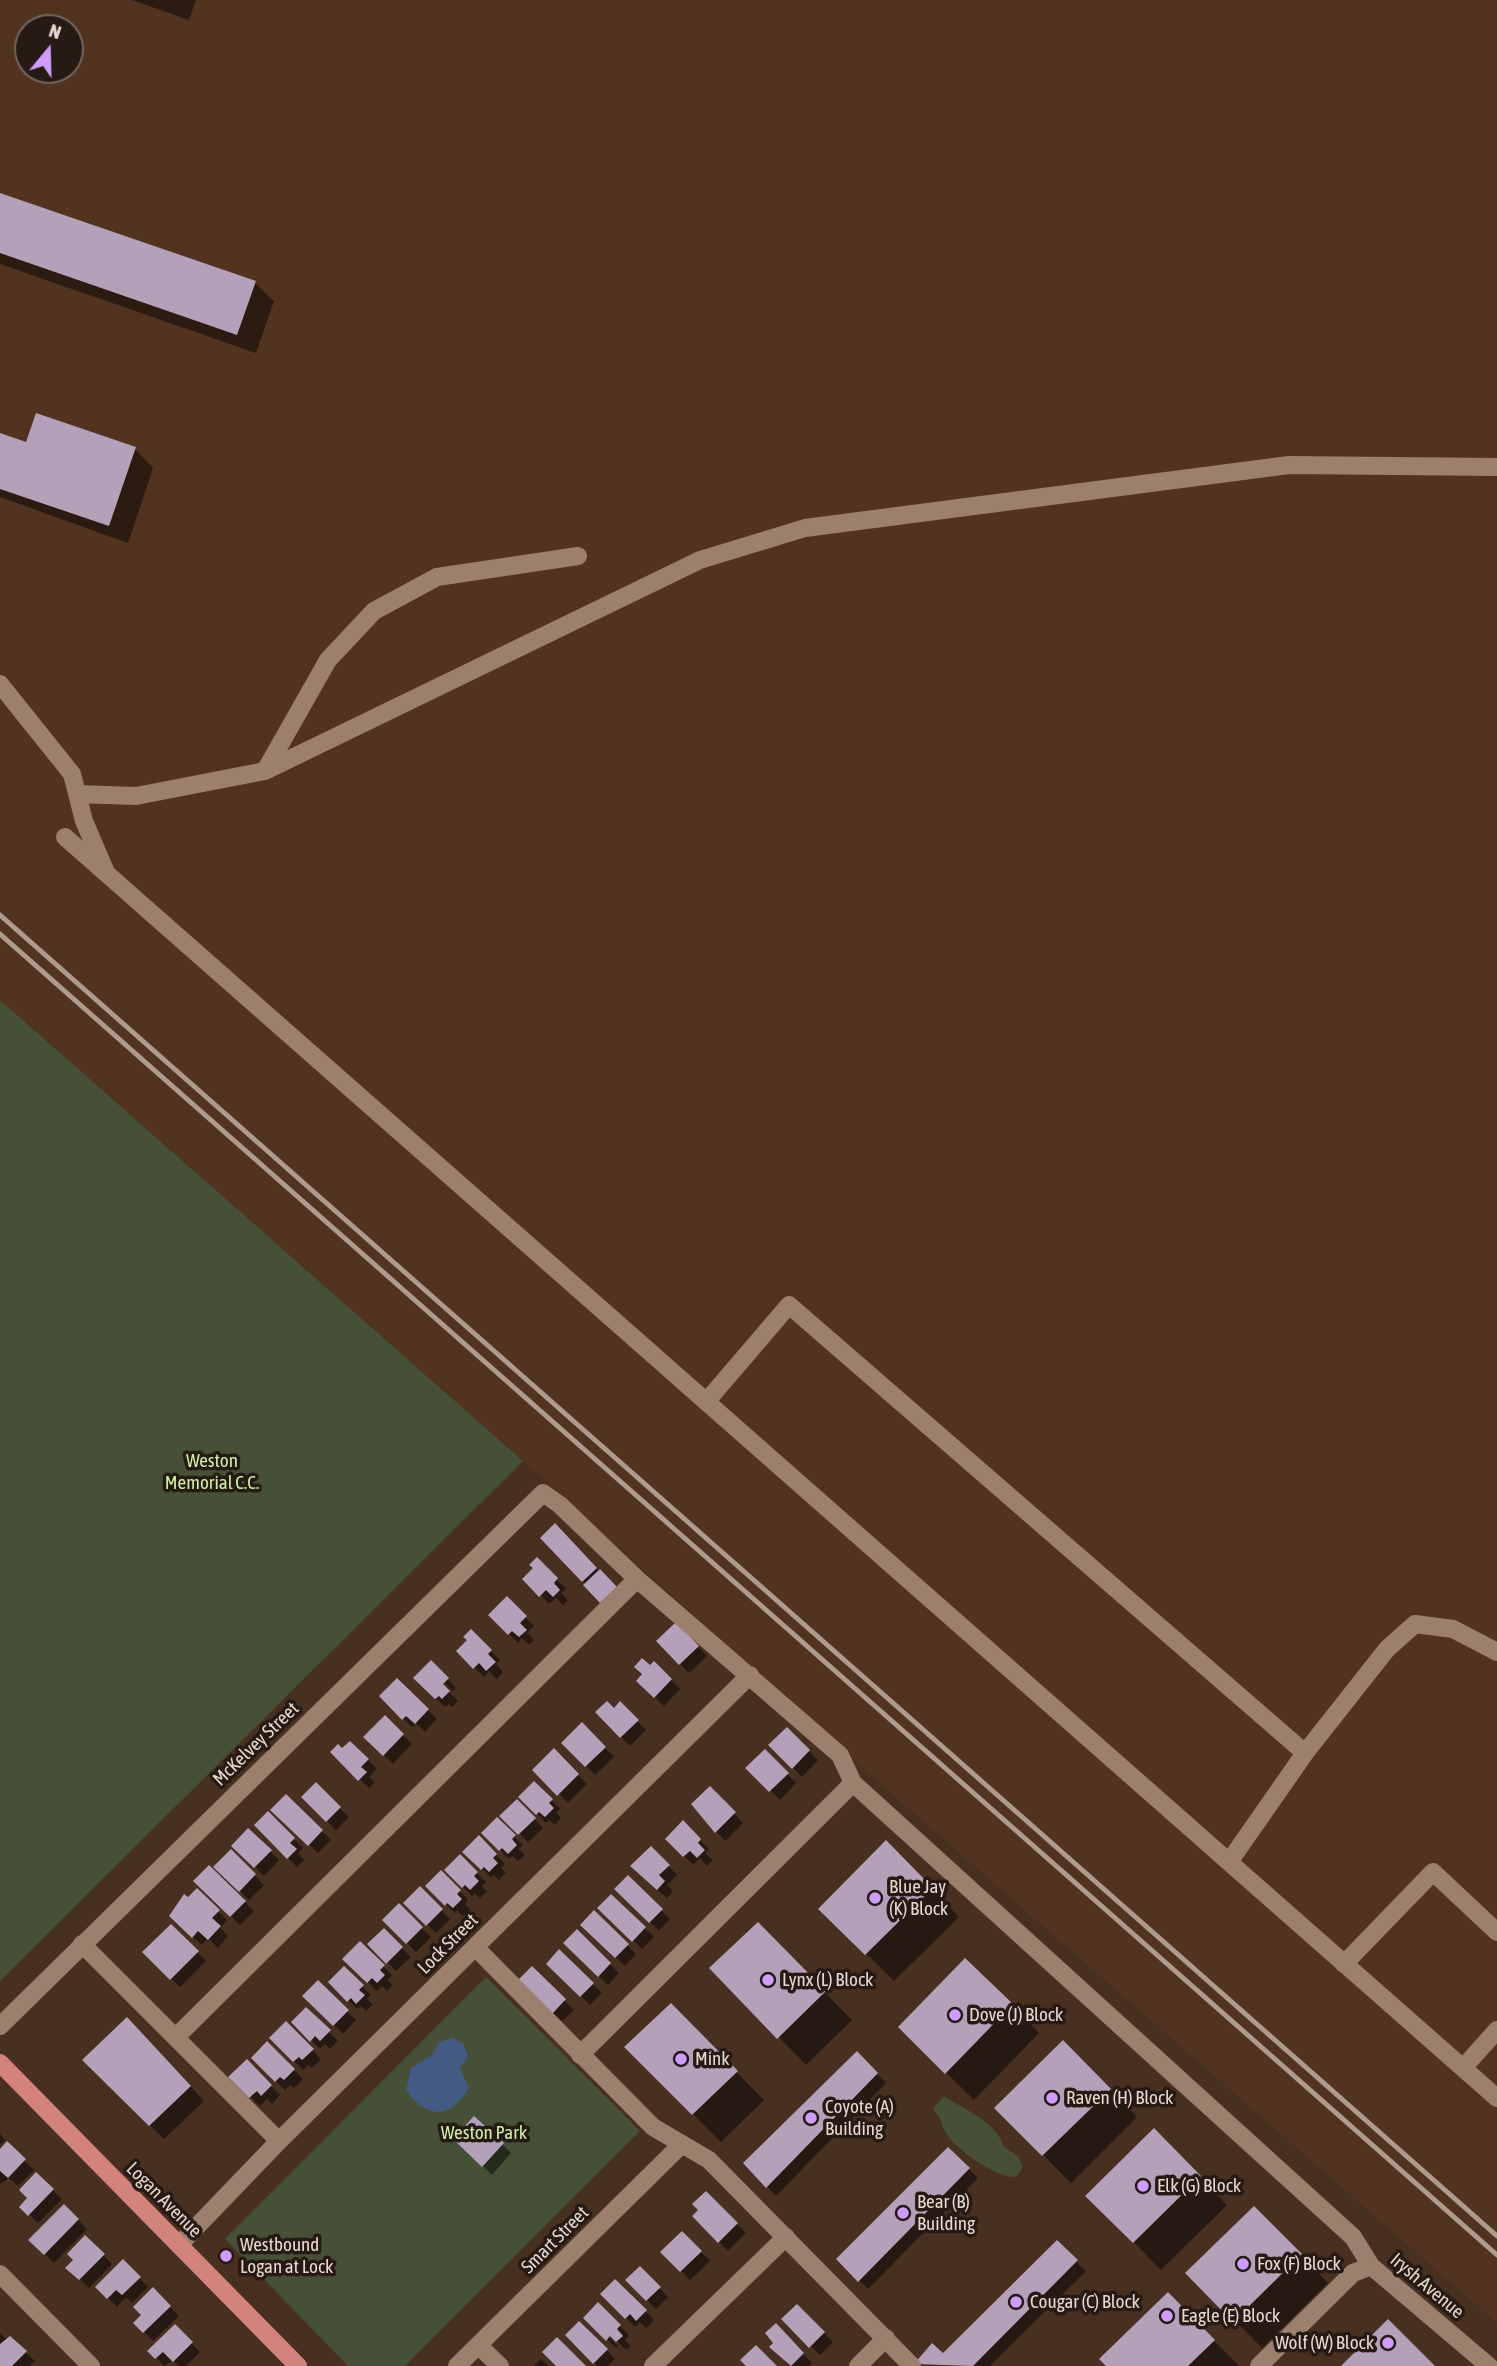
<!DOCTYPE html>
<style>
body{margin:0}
#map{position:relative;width:1497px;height:2366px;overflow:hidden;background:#483020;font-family:"Asap Condensed",sans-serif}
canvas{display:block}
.north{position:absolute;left:14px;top:14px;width:70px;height:70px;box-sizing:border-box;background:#261b14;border:2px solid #73665e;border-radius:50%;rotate:19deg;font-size:19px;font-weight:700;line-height:28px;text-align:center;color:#e7d7cd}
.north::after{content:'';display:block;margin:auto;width:24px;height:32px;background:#d09dfe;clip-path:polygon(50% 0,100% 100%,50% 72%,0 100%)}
</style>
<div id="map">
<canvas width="1497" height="2366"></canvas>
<div class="north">N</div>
</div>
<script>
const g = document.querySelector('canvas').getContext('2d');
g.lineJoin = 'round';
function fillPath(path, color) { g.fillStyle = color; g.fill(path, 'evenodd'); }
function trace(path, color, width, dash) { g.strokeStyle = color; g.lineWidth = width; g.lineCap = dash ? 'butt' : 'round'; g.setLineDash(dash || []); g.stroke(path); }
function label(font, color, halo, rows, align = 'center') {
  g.font = font + ' "Asap Condensed",sans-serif'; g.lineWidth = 7; g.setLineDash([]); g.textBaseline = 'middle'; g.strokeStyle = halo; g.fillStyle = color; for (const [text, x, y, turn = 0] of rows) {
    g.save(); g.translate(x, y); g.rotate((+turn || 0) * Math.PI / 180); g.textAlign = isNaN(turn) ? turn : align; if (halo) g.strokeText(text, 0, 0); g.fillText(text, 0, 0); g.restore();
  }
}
fillPath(new Path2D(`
 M0 0H1497V2323L876 1780 523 1461 0 1000ZM28 28H70V70H28Z`), '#52331f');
fillPath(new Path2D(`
 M0 1000 523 1461 0 1981Z
 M486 1977 640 2131 405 2366H348L225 2239Z
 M944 2096C963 2109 997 2122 1004 2147L1018 2156 1023 2167 1016 2177C999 2179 954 2149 946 2133 940 2122 943 2120 933 2109Z`), '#455036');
fillPath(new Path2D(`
 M452 2038 463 2043 468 2056 460 2068 469 2088C451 2119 427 2120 406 2090L411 2068 433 2054 439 2042Z`), '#435b83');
fillPath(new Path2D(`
 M132 0H196L189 20Z
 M0 195 255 283 274 301 256 353 0 264Z
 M0 435 27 444 135 449 153 468 128 543 0 497Z
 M555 1526 609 1581 610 1611 542 1538Z
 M537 1560 566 1589 561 1593 568 1600 563 1605 556 1598 549 1604 525 1579 535 1569Z
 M507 1599 534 1626 527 1633 534 1640 529 1645 522 1638 518 1643 490 1615Z
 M676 1625 707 1656 689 1673 658 1641Z
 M471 1632 500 1660 496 1664 503 1672 497 1679 489 1671 484 1677 458 1651 469 1640Z
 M431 1662 456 1688 453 1691 438 1676 436 1679 458 1701 452 1707 449 1704 445 1707 416 1678Z
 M654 1663 680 1689 664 1706 638 1681Z
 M397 1680 437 1719 425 1732 416 1723 412 1727 381 1696Z
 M620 1704 646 1730 630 1746 597 1712 614 1710Z
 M385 1718 412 1744 393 1764 366 1737Z
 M582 1724 614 1757 595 1775 563 1743Z
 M787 1729 818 1760 802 1777 770 1745Z
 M350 1743 377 1769 369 1777 375 1782 369 1788 332 1752 343 1751Z
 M554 1751 587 1784 568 1803 535 1770Z
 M765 1751 796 1783 780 1800 748 1768Z
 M534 1783 560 1809 556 1813 561 1818 555 1825 549 1820 546 1823 521 1797Z
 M316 1785 349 1817 336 1830 303 1797Z
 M710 1788 743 1823 725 1841 709 1824Z
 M286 1796 331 1840 318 1853 273 1810Z
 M517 1801 543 1828 528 1842 502 1816Z
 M268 1814 303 1848 298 1853 304 1860 297 1867 256 1825Z
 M497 1820 523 1845 519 1849 525 1855 518 1861 512 1856 509 1859 484 1833Z
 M683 1823 709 1849 705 1853 713 1860 707 1866 700 1858 693 1865 667 1839Z
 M249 1831 279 1860 264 1876 234 1846Z
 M479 1838 505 1864 501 1868 506 1873 499 1880 494 1875 491 1877 465 1852Z
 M886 1843 959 1917 894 1981 821 1909Z
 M651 1848 677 1875 667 1885 673 1891 667 1898 641 1875Z
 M231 1851 264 1885 249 1900 216 1867Z
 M460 1856 486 1882 482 1886 487 1891 480 1898 475 1893 472 1896 446 1870Z
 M209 1867 254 1911 240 1925 196 1881Z
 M441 1872 468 1900 465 1904 470 1909 463 1916 457 1910 455 1913 427 1886Z
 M628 1877 670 1919 659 1931 617 1889Z
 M420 1889 450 1919 436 1933 406 1903Z
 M197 1891 227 1920 220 1928 228 1936 218 1948 208 1938 202 1945 171 1916Z
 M611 1896 654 1937 642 1949 600 1908Z
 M399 1906 431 1937 416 1952 385 1920Z
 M594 1913 636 1954 625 1966 582 1925Z
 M758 1925 852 2020 806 2065 712 1968Z
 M171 1926 206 1961 180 1987 144 1952Z
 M384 1930 411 1957 396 1971 370 1944Z
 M577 1932 619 1973 608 1985 565 1943Z
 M360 1944 392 1975 387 1980 393 1985 387 1991 382 1986 377 1991 345 1959Z
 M559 1952 602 1993 590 2005 548 1964Z
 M532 1968 574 2010 562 2021 520 1980Z
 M344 1969 371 1995 367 1999 373 2005 366 2011 361 2006 357 2009 331 1982Z
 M318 1983 356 2020 343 2034 305 1996Z
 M1012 2005 1039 2033 974 2100 900 2027Z
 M671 2006 764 2100 721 2142 626 2047Z
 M306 2009 338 2041 330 2049 325 2044 320 2049 293 2022Z
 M286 2024 321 2059 312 2068 309 2065 303 2070 271 2038Z
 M141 2033 204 2101 164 2139 84 2060Z
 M1063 2043 1137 2117 1071 2183 997 2108Z
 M267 2044 303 2079 294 2088 290 2085 285 2090 253 2058Z
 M857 2053 886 2083 776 2196 745 2163Z
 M247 2062 280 2095 272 2104 267 2099 260 2106 231 2077Z
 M1154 2131 1227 2205 1161 2270 1088 2196Z
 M0 2134 5 2140 0 2145Z
 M455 2139 502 2144 511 2153 492 2175Z
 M7 2144 34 2170 18 2186 9 2178 0 2184V2152Z
 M948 2149 978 2178 868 2289 838 2259Z
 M36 2174 62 2199 38 2223 21 2207 29 2198Z
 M706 2193 746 2233 728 2251 694 2216 700 2210Z
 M64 2206 87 2229 54 2263 31 2240Z
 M1254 2208 1328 2283 1262 2348 1188 2273Z
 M682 2233 710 2261 690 2280 663 2252Z
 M86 2238 112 2264 89 2288 68 2267Z
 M1057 2243 1086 2271 990 2366 916 2364 943 2355Z
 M123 2261 148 2287 132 2303 126 2297 117 2307 97 2287Z
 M640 2268 668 2297 656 2309 627 2280Z
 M615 2281 654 2320 646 2328 640 2322 635 2327 603 2294Z
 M153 2290 179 2316 153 2341 136 2323 143 2315Z
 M1167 2294 1239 2366H1109Z
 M598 2304 629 2335 625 2340 631 2346 626 2350 605 2329 603 2331 618 2346 616 2348 585 2318Z
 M797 2306 833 2342 820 2355 784 2319Z
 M579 2323 615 2359 608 2366H597L567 2335Z
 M776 2325 812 2363 809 2366H790L772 2347 776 2343Z
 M175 2327 200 2352 186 2366H179L173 2360 164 2366 150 2351Z
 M0 2333 8 2341 10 2339 35 2361 30 2366H0Z
 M541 2359 548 2366H534Z`), '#0007');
fillPath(new Path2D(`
 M0 193 256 281 237 335 0 253Z
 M36 413 136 447 109 526 0 489V433L26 442Z
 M555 1523 597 1568 582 1582 540 1538Z
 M537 1557 558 1578 554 1583 560 1590 553 1597 546 1590 539 1597 522 1579 533 1568 529 1565Z
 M600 1569 617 1587 600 1603 583 1585Z
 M507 1596 527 1616 520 1623 527 1630 519 1637 512 1631 508 1635 488 1615Z
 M676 1622 699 1646 679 1665 656 1641Z
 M471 1629 492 1650 488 1654 496 1662 486 1671 479 1663 473 1669 456 1651 467 1640 463 1637Z
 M642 1658 650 1665 654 1661 672 1679 654 1698 636 1681 642 1674 634 1667Z
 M431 1660 449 1678 443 1684 450 1691 442 1699 439 1696 435 1699 413 1678Z
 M397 1678 429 1709 415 1724 406 1716 402 1720 379 1696Z
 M607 1701 614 1708 620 1701 639 1720 620 1738 595 1712Z
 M385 1715 404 1734 383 1756 363 1737Z
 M582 1722 606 1747 585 1767 561 1743Z
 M787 1727 810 1750 792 1769 768 1745Z
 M350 1741 369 1759 361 1767 367 1772 358 1781 330 1752 338 1744 342 1748Z
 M554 1748 579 1774 557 1796 532 1770Z
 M765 1749 789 1773 769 1792 745 1768Z
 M534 1781 553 1799 549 1803 554 1808 545 1817 539 1812 536 1815 518 1797Z
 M316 1782 341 1807 326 1822 301 1797Z
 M710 1786 736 1812 715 1833 691 1804Z
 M286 1794 323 1830 308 1846 270 1810Z
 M517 1799 536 1818 518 1835 499 1816Z
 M268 1811 295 1838 290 1843 297 1849 287 1859 254 1825Z
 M497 1817 516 1835 512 1839 517 1845 508 1854 502 1848 499 1851 481 1833Z
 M683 1820 701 1839 698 1843 705 1850 697 1858 690 1851 683 1857 665 1839Z
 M248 1828 272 1850 254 1868 231 1846Z
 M479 1835 497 1854 493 1858 498 1863 489 1872 484 1867 481 1870 462 1852Z
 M886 1840 933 1888 865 1955 818 1909Z
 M651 1846 670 1865 659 1875 665 1881 657 1890 630 1866Z
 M231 1849 256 1874 239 1892 213 1867Z
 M460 1854 478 1872 474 1876 479 1881 470 1890 465 1885 462 1888 444 1870Z
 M209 1865 246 1901 230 1917 193 1881Z
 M441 1870 461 1890 457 1894 462 1899 453 1908 447 1903 445 1906 425 1886Z
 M628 1875 663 1909 649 1923 614 1889Z
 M420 1886 443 1909 426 1926 403 1903Z
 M197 1888 220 1910 212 1918 221 1926 208 1940 198 1931 192 1938 169 1916 184 1894 188 1897Z
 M611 1894 646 1927 632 1942 597 1908Z
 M399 1903 423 1927 406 1944 382 1920Z
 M594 1910 629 1944 615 1958 580 1925Z
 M758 1922 826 1991 777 2039 709 1968Z
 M171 1924 199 1951 170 1980 142 1952Z
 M384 1928 403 1947 386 1964 367 1944Z
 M577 1929 611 1963 598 1977 563 1943Z
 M360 1941 385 1965 380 1970 385 1975 377 1983 372 1978 367 1983 342 1959Z
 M559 1949 594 1983 580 1997 546 1964Z
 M965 1958 1013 2004 945 2074 898 2027Z
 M344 1966 364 1985 359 1990 365 1995 356 2004 351 1998 347 2002 328 1982Z
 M532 1966 566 1999 552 2014 518 1980Z
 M318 1980 349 2010 333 2026 302 1996Z
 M671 2003 738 2071 692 2115 624 2047Z
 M306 2007 331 2030 320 2041 315 2036 310 2042 291 2022Z
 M127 2017 191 2086 149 2126 82 2060Z
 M286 2021 314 2049 302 2060 299 2057 293 2062 269 2038Z
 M1063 2040 1111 2089 1042 2156 994 2108Z
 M267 2041 295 2069 284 2080 280 2077 275 2082 251 2058Z
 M857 2051 878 2073 766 2188 743 2163Z
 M247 2059 272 2085 261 2096 257 2091 249 2098 228 2077Z
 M474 2116 504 2143 482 2167 453 2139Z
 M1154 2128 1201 2176 1133 2243 1085 2196Z
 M7 2141 26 2159 8 2178 0 2171V2149Z
 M948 2147 970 2168 858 2282 836 2259Z
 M36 2172 54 2189 28 2216 19 2207 27 2198 19 2190Z
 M706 2191 738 2223 718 2243 692 2216 698 2210 692 2204Z
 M64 2204 79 2219 44 2255 28 2240Z
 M1254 2206 1302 2254 1233 2322 1185 2273Z
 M682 2231 702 2251 680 2272 660 2252Z
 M85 2235 105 2254 79 2280 65 2268 73 2260 67 2254Z
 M1057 2240 1078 2260 973 2366 914 2364 932 2343 943 2353Z
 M123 2259 141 2277 122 2295 116 2290 107 2299 95 2287Z
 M640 2266 661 2287 646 2301 625 2280Z
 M615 2279 647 2310 636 2321 630 2314 625 2319 600 2294Z
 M153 2287 171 2306 143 2333 133 2323 141 2315 133 2307Z
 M1168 2292 1215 2340 1188 2366H1106L1099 2359Z
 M598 2302 621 2325 617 2329 623 2336 616 2342 610 2336 606 2341 583 2318Z
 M797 2304 825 2332 809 2348 781 2319Z
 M1388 2319 1435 2366H1341Z
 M579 2321 608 2349 593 2364 565 2335Z
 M776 2323 804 2353 791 2366 769 2347 773 2343 765 2333Z
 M175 2324 193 2342 173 2362 163 2352 155 2359 147 2351Z
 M10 2336 27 2351 12 2366H0V2344Z
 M557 2337 586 2366H556L542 2352Z
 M756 2345 777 2366H746L740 2360Z`), '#b5a0ba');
trace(new Path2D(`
 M0 684 72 774 84 821 105 870
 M265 771 700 560 805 528 1289 465 1497 467
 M77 794 136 796 265 771 328 660 374 611 437 577 578 556
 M65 837 1497 2098
 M706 1402 789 1305 1305 1753 1229 1862
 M1305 1753 1387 1649 1415 1624 1453 1629 1497 1652
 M82 1944 279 2141
 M475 1947 653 2127 709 2160 912 2366
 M1344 1964 1433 1872 1497 1932
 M0 2026 543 1493 560 1505 637 1579 840 1755 853 1783 1353 2237 1371 2266 1489 2366
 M176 2037 637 1579
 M580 2055 853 1783
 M1463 2068 1497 2030
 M179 2245 279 2141 750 1675
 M0 2274 91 2366
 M479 2346 500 2366
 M457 2366 682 2144
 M653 2366 786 2237
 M858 2366 886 2338
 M1259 2366 1353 2273 1371 2266`), '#9c7f6d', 18);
trace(new Path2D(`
 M0 2063 298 2366`), '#d3837b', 18);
trace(new Path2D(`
 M0 915 1497 2236
 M0 934 1497 2255`), '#ad9b8e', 5);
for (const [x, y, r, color] of [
 [875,1898,7,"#d09dfe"],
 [768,1980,7,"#d09dfe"],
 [955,2015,7,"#d09dfe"],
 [681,2059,7,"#d09dfe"],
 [1052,2098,7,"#d09dfe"],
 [811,2118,7,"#d09dfe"],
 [1143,2186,7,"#d09dfe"],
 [903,2213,7,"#d09dfe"],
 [226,2256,7,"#d09dfe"],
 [1243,2264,7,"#d09dfe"],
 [1016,2302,7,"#d09dfe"],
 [1167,2316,7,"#d09dfe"],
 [1388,2343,7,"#d09dfe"]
]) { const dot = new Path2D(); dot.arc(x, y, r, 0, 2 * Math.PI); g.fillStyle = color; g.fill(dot); trace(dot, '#261b14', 2.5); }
label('19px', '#d0efa5', '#261b14', [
 ["Weston",212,1461],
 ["Memorial C.C.",212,1483],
 ["Weston Park",484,2133]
]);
label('19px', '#e7d7cd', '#261b14', [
 ["McKelvey Street",256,1744,-44],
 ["Lock Street",448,1944,-45],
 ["Logan Avenue",164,2200,45],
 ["Smart Street",555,2240,-45],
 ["Irysh Avenue",1427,2286,40]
]);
label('19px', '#e7d7cd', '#261b14', [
 ["Blue Jay",889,1887],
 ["(K) Block",889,1909],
 ["Lynx (L) Block",782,1980],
 ["Dove (J) Block",969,2015],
 ["Mink",695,2059],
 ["Raven (H) Block",1066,2098],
 ["Coyote (A)",825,2107],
 ["Building",825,2129],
 ["Elk (G) Block",1157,2186],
 ["Bear (B)",917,2202],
 ["Building",917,2224],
 ["Westbound",240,2245],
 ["Logan at Lock",240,2267],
 ["Fox (F) Block",1257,2264],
 ["Cougar (C) Block",1030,2302],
 ["Eagle (E) Block",1181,2316],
 ["Wolf (W) Block",1374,2343,"right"]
], 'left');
</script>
